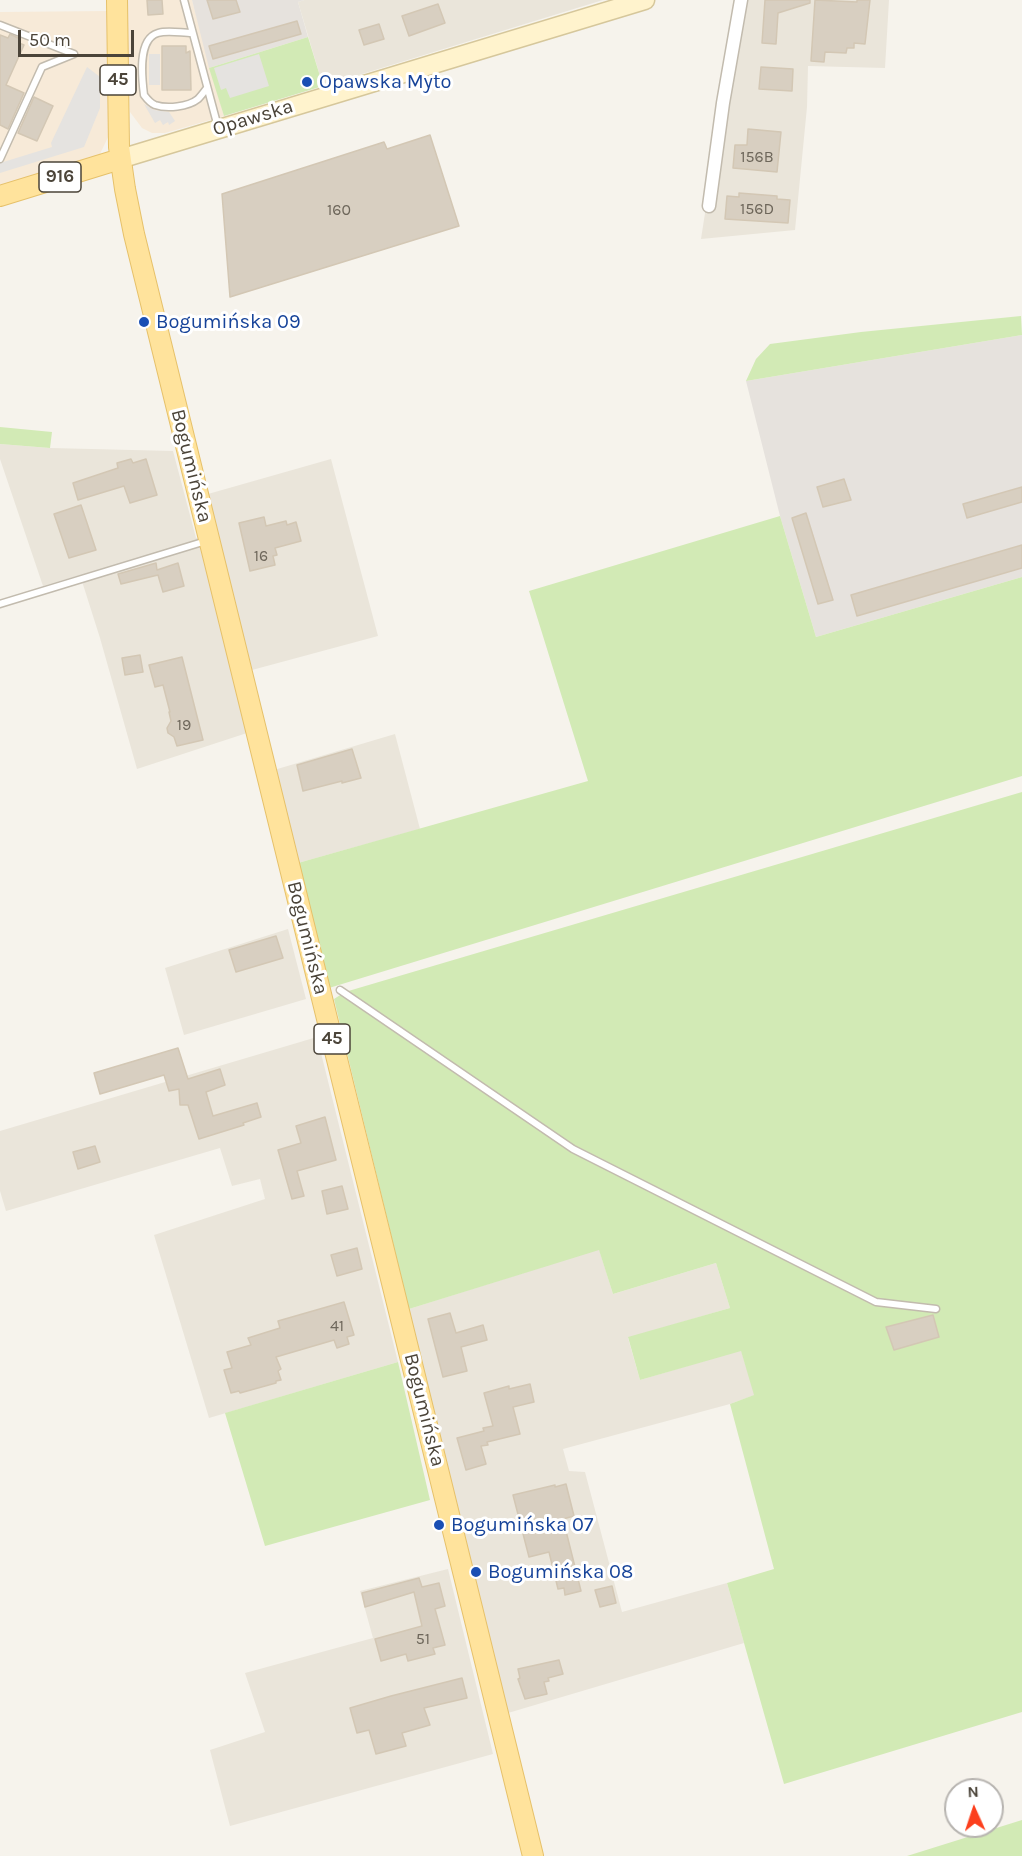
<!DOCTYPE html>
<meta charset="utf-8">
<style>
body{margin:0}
#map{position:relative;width:1022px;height:1856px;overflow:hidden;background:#f6f3ec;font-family:Karla,sans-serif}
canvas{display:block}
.north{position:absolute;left:944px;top:1778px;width:60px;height:60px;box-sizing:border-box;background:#fff;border:2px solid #b7b4b0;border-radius:50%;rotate:357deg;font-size:16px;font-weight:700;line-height:24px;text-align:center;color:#4b4439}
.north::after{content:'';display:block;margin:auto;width:21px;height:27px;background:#fc3f1d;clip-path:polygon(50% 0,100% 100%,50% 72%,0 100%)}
.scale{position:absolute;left:18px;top:30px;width:116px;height:27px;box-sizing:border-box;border:3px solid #4b4439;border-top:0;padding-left:8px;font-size:18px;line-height:21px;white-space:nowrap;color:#4b4439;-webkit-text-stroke:4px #fff;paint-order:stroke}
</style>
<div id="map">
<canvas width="1022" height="1856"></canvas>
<div class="north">N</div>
<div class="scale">50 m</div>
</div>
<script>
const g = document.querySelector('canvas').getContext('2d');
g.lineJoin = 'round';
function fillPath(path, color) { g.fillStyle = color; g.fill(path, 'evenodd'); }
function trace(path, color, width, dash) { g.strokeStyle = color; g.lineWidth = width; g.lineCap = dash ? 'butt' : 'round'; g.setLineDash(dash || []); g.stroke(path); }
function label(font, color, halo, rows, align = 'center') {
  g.font = font + ' Karla,sans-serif'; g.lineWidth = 6; g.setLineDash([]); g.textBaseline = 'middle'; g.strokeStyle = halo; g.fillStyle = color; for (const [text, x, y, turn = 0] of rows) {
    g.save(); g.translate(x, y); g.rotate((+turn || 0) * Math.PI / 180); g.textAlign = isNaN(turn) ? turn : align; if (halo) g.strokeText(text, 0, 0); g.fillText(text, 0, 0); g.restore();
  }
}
fillPath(new Path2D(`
 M304 0H603L323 86 298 2Z
 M738 0H889L885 68 808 66 807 107 795 230 701 239Z
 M0 444 50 448 173 451 196 538 201 537 247 733 137 769 100 638 80 575 43 586 0 459Z
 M331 459 378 636 252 670 208 494Z
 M395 734 420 829 298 863 274 770Z
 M288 929 306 999 184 1035 165 968Z
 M317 1037 398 1362 209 1418 154 1235 265 1199 260 1179 232 1186 220 1148 6 1211 0 1191V1131Z
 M599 1249 613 1294 716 1263 730 1308 628 1338 640 1380 741 1350 755 1395 730 1404 563 1449 569 1471 585 1472 622 1612 727 1583 744 1643 508 1713 473 1573 409 1309Z
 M448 1569 493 1754 230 1826 210 1750 265 1732 245 1673 373 1638 360 1591Z`), '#eae5da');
fillPath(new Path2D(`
 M125 0H192L224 116 165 133H152L142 128 130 112Z
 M109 11 110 133 99 156 0 186V12Z`), '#f7ead8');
fillPath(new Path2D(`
 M192 0H304L298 2 308 37 209 68Z
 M1022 335V577L816 637 780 516 746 381Z`), '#e6e2dd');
fillPath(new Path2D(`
 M308 37 323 86 224 116 209 68Z
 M1021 316 1022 335 746 381 756 359 770 344 861 332Z
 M0 427 52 432 50 448 0 444Z
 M780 516 816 637 1022 577V776L329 988 298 863 588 781 529 591Z
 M1022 792V1712L784 1784 727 1583 774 1569 730 1404 754 1395 741 1351 640 1380 628 1337 730 1308 716 1263 613 1294 599 1250 409 1309 334 999 345 992Z
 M398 1362 430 1500 265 1546 225 1413Z
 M1022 1820V1856H907Z`), '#d2eab5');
fillPath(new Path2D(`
 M149 54H160V85H149Z
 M259 54 269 86 230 98 226 88 221 90 214 68Z
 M87 67 100 77V108L84 147 0 173V163L52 147 51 143Z
 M144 104 154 110 169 112 175 121 169 125 168 122 163 125 160 120 155 123Z`), '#e5e3e0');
const building = new Path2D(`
 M147 0H162L163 14 148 15Z
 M207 0H236L240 12 213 19Z
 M765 0H810V3L778 13 776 44 762 43Z
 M815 0 857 2V0H870L865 44 854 43V48H847L846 53 825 52 824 62 811 61Z
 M438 4 445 23 409 36 402 16Z
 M297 21 301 34 213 59 209 46Z
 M379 24 384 39 364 45 359 30Z
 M10 34 20 39 19 43 24 45 6 85 24 93 8 129 0 125V35L8 38Z
 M162 46H186V53L190 51 191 90H162Z
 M761 67 793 69 792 91 759 89Z
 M34 97 53 106 37 141 18 133Z
 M748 129 781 132 777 172 733 168 735 145H747Z
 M430 135 459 226 230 297 222 194 384 142 387 149Z
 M739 193 777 196V199L790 200 788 223 725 219 727 196 739 197Z
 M131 459 133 463 146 459 157 495 130 503 124 486 78 500 73 483 118 468 117 463Z
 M844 479 851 500 823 507 817 487Z
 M1022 487V502L967 518 963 504Z
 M81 505 96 550 69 558 54 514Z
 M806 513 833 600 818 604 792 518Z
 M264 517 266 526 286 521 287 525 296 522 301 541 275 548 277 555 273 556 275 565 250 571 239 523Z
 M1022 545V568L857 616 851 595Z
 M156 563 157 570 178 563 184 586 163 592 158 575 121 584 118 574Z
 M140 655 143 672 125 675 122 658Z
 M182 657 203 740 177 746 174 737 168 733 167 728 171 721 169 712H170L163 685 155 687 149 665Z
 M352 749 361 778 342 783V781L303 791 297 765Z
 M276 936 283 958 236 972 229 950Z
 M178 1048 188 1079 220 1069 225 1085 206 1092 213 1116 257 1103 261 1117 243 1123 244 1125 199 1139 188 1105H180L179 1089 169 1091 164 1075 100 1094 94 1073Z
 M325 1117 336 1160 297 1171 304 1196 292 1199 278 1150 301 1143 296 1126Z
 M95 1146 100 1162 78 1169 73 1152Z
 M342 1186 348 1209 327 1214 322 1191Z
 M357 1248 362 1269 337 1276 331 1255Z
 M344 1302 354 1335 347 1337 349 1344 337 1348 334 1340 276 1357 281 1369 278 1371 281 1380 276 1381V1383L240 1393 239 1391 231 1393 224 1370 232 1368 227 1352 251 1345 248 1338 280 1328 278 1321Z
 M450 1313 456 1333 483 1325 487 1340 461 1347 467 1371 443 1377 428 1319Z
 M933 1315 939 1337 894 1350 886 1327Z
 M530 1384 534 1402 513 1407 520 1434 487 1442 488 1445 481 1446 486 1464 466 1470 457 1438 484 1431 483 1428 493 1426 484 1393 509 1386V1389Z
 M566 1484 574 1516 563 1519 581 1591 565 1595 564 1588 558 1589 549 1552 529 1557 513 1495 555 1485V1487Z
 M419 1578 422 1587 439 1583 445 1606 435 1609 445 1645 433 1648 435 1654 408 1661 406 1654 381 1661 375 1639 422 1626 414 1592 365 1607 362 1593Z
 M612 1586 616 1603 600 1607 595 1590Z
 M559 1660 563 1674 548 1678 549 1681 544 1682 547 1694 525 1699 518 1679 520 1678 518 1669Z
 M462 1678 467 1698 424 1708 430 1725 402 1733 406 1746 376 1754 369 1730 357 1733 350 1708 391 1696Z`);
fillPath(building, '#d8cfc1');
trace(building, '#d3c7b4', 1.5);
const lane = new Path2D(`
 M184 0 218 127
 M0 25 74 54
 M192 33C181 33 168 30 158 33 137 39 142 79 144 95 147 99 150 103 155 105 167 109 188 107 198 99 201 96 204 92 207 88
 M0 159 42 67 74 54
 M0 604 206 541
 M340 990 573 1149 876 1302 936 1309`);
const street = new Path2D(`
 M709 206 723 103 741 0`);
const secondary = new Path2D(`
 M120 159 645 0`);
const primary = new Path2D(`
 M117 0 119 147 125 189 134 234 533 1856
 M0 196 120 159`);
trace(lane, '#c2bbae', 9);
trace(street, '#c2bbae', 15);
trace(secondary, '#d6c79b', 21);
trace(primary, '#e6c16a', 22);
trace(lane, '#fff', 6);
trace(street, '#fff', 12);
trace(secondary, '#fff3cd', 18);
trace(primary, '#ffe39c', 20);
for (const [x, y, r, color] of [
 [307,82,6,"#1a4fb4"],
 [144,322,6,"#1a4fb4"],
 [439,1525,6,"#1a4fb4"],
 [476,1572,6,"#1a4fb4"]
]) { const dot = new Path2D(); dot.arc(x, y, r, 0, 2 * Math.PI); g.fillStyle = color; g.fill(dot); trace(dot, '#fff', 2); }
label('16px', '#6e675b', null, [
 ["156B",757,157],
 ["156D",757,209],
 ["160",339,210],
 ["16",261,556],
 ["19",184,725],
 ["41",337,1326],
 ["51",423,1639]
]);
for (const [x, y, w] of [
 [118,80,36],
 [60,177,42],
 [332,1039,36]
]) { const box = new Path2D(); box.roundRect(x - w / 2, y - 15, w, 30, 4.5); g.fillStyle = '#fff'; g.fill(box); trace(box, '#4b4439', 1.5); }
label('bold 18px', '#4b4439', null, [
 ["45",118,80],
 ["916",60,177],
 ["45",332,1039]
]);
label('20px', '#164399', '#fff', [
 ["Opawska Myto",319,82],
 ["Bogumińska 09",156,322],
 ["Bogumińska 07",451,1525],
 ["Bogumińska 08",488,1572]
], 'left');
label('20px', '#4b4439', '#fff', [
 ["Opawska",253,118,-17],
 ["Bogumińska",191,466,76],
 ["Bogumińska",307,938,76],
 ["Bogumińska",424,1410,76]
]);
</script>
